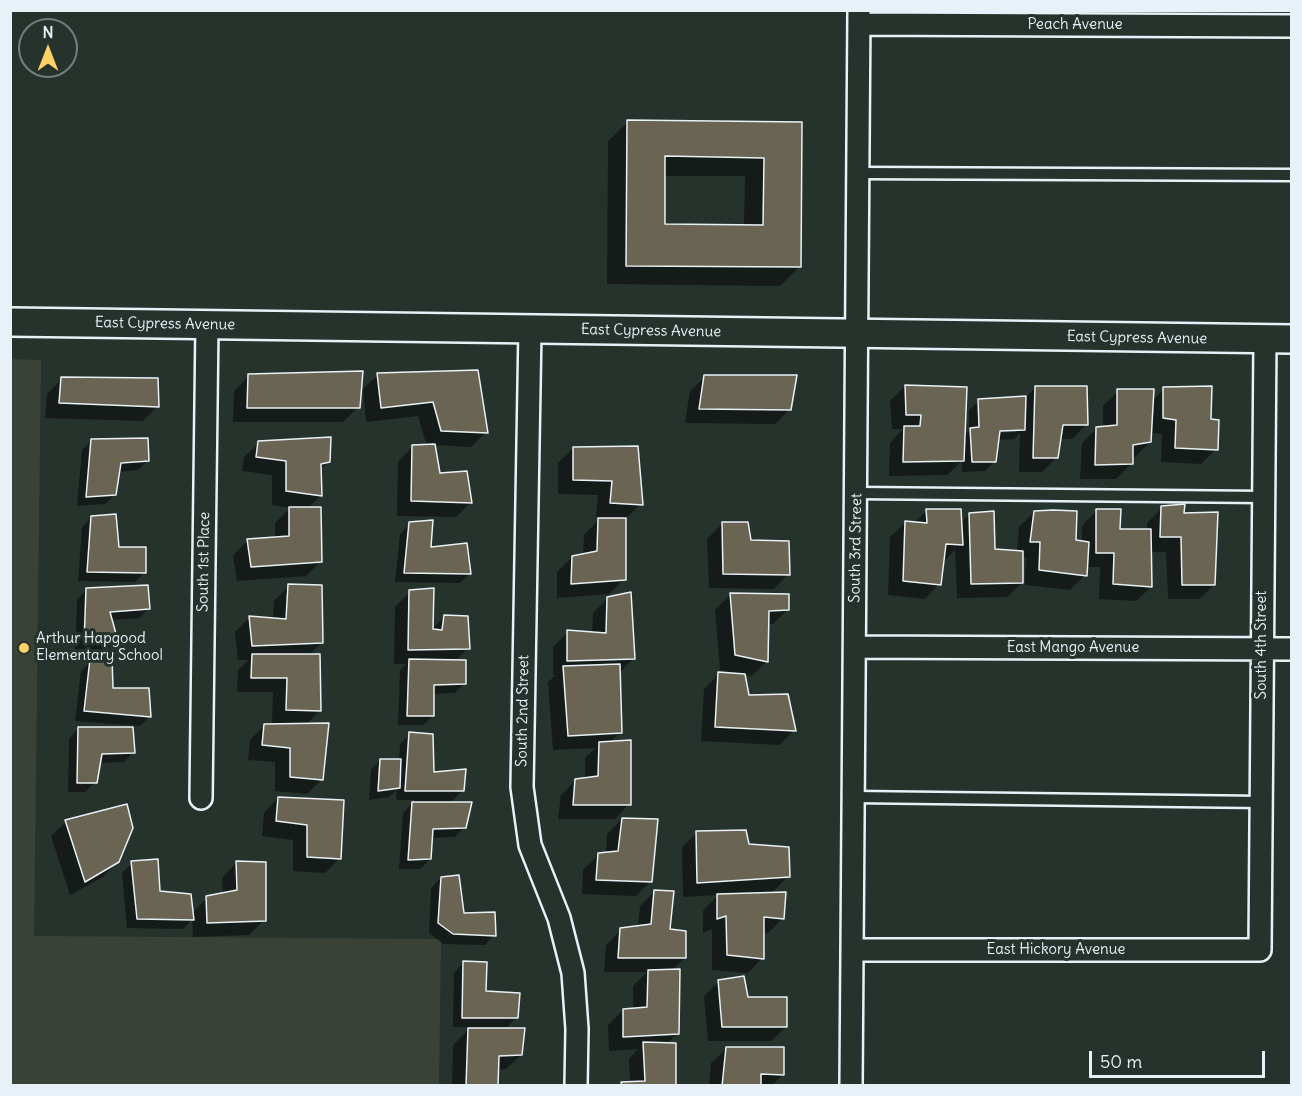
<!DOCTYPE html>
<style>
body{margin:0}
#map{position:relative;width:1302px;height:1096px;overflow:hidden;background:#26332d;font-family:Delius,sans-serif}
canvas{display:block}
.frame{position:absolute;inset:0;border:12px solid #e8f1f8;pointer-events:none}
.north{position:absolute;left:18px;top:18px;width:60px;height:60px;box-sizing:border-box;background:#26332d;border:2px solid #747f7e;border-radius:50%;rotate:0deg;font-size:16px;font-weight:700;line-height:24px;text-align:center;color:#e8f1f8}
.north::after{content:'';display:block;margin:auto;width:21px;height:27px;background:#ffd166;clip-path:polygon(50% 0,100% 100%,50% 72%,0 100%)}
.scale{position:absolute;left:1089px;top:1051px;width:176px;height:27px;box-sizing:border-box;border:3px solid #e8f1f8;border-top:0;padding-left:8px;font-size:18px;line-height:21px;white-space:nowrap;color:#e8f1f8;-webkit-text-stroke:4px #26332d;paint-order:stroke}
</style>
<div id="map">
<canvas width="1302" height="1096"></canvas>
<div class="frame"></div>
<div class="north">N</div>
<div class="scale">50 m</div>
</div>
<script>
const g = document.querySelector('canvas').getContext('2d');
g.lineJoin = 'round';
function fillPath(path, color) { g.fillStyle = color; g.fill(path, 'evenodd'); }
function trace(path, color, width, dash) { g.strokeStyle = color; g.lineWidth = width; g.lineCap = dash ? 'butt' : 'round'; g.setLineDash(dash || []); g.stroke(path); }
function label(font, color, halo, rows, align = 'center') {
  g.font = font + ' Delius,sans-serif'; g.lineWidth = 6; g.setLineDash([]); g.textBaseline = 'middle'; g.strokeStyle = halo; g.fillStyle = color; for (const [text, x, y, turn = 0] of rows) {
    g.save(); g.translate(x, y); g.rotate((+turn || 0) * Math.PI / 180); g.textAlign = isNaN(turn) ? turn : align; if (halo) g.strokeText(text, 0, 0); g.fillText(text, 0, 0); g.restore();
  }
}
fillPath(new Path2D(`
 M11 359 41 360 34 936 441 939 439 1085H11Z`), '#3a4238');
fillPath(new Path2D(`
 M628 122 801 124 799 267 780 286 607 284 608 141ZM664 176H745L744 226 663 225Z
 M477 371 486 432 471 447 434 445 439 475 470 503 456 517 397 516 398 462 412 447 427 446 418 416 366 422 363 389 378 375Z
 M249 376 358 407 343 422H233L234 391Z
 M705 377 790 409 775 424 685 423 690 391Z
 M62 379 158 406 143 421 45 418 47 394Z
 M905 386 963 437 969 431V410L979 401 1025 398 1036 387 1087 424 1072 439H1060L1057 457 1042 472H1019L1020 433 1014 439 997 440 995 461 985 471 962 472V461L947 475 889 476 890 443 903 429H892L890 401ZM1016 429V432L992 433V430Z
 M1164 389 1210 420 1216 449 1201 464 1161 462 1162 434 1150 433V442L1135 457H1131V464L1116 479H1080L1082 443 1097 428H1103V406L1118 391 1152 401Z
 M92 440 147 461 138 470 118 472 115 494 105 504 77 506 82 450Z
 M259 443 329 461 320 470 321 496 308 508 321 561 306 576 237 581 233 555 248 540 275 539V523L290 508 272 505V475L242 471 244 457Z
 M573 448 641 504 625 519 624 579 609 594 557 598V572L572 557 583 555 584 535 601 517H596L598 495 558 494V463Z
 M1162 508 1183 515 1214 585 1199 599H1168L1166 552H1150L1151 587 1136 601 1099 599 1100 567H1086L1085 575 1070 590 1025 585 1026 557H1022V583L1007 597 957 598 955 550 946 559H943L939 584 925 599 888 595 890 537 905 523H914L927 510 960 523 970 514 993 551 1017 552 1019 527 1034 512 1075 541 1082 542V526L1096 511 1118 531H1147V523Z
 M92 517 118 548 144 573 135 582 78 581 82 527Z
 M410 524 429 548 469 574 460 583 395 582 400 534Z
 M722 524 750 542 788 574 774 589 709 588 707 539Z
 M289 586 322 642 309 655 320 710 306 725 322 779 307 794 275 791V762L248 760 250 740 265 725H272L273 692H237L238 670 249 660H238L235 632 250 617 273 619 274 601Z
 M86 590 149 608 139 618 111 620 116 641 106 650 75 652 77 600Z
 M410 592 432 629 444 617 468 648 455 661 465 683 455 693 433 694V716L423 725H398L400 670 406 664H394L395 607Z
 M730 595H787L788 609 773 624H767V661L752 676 744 674 748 697 794 730 780 745 701 741 704 689 719 674 738 675V673L720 670 715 610Z
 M608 598 634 658 619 673 620 732 609 743 629 804 615 819H558L561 795 576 780 585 779V758L596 748 553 750 548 682 556 675H553V647L568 632 592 633 593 613Z
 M91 661 112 689 150 716 140 726 75 721 81 671Z
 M78 729 133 752 124 762 98 763 95 782 85 792H68L69 739Z
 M410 734 433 774 463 790 450 803 465 827 455 837 431 838 430 859 420 869H399L403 813 415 800H396L397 790 389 797 369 800 371 770 380 760H399L400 744Z
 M278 798 342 802 340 858 325 873 293 871V840L262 836 264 813Z
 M622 819 651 881 636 896 582 894 583 870 598 855 606 854 607 834Z
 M66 822 118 861 103 877 70 895 51 836Z
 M697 833 748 845 788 876 771 894 783 918 768 933 762 932V958L748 973 712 970V929L703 933V911L718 895 683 897 682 847Z
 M132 863 159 892 192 913 207 898 223 895 222 878 236 863 264 920 249 935 193 937 192 919 183 929 127 928 122 873Z
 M441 878 463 914 494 935 485 945 443 944 429 933 431 888Z
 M655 891 668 931 685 958 672 970 678 1033 666 1044 674 1086H620L630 1083 629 1059 638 1049 609 1051 608 1025 623 1010 633 1009V986L647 972H604L606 945 621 930 638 927 640 906Z
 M463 963 485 993 517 1017 507 1027H453L454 973Z
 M719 981 746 999 786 1027 771 1041H708L704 996Z
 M468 1030 521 1055 506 1069 497 1070V1086H452L453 1045Z
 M726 1049 783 1074 772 1086H709L711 1063Z`), '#0007');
const building = new Path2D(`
 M627 120 802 122 801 267 626 266ZM665 156 764 158 763 225 665 224Z
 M478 370 488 433 441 431 433 402 381 408 377 373Z
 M363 371 360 408H247L248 374Z
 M704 375H797L791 410 699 409Z
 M61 377 158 378 159 407 59 403Z
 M905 385 967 387 964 461 903 462 904 426H920L921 415H906Z
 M1035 386H1087L1088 425H1063L1058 458H1033Z
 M1212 386 1211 419 1219 420 1218 450 1175 448 1176 420 1163 418V387Z
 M1117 389H1154L1151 442 1133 445V464L1095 465 1096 427 1117 425Z
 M1026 396 1025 430 1000 431 996 462H972L970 428 979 427 978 399Z
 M331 437 330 462 321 464 322 496 286 491V461L256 457 258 441Z
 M148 438 149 461 121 463 116 495 86 497 91 439Z
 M435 444 440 473 467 471 472 503 411 501 412 445Z
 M638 446 643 505 610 503 612 481 573 480V447Z
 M1185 504 1184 513 1218 512 1215 585H1182L1181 537H1160L1161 506Z
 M289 507H321L322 562 251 567 247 539 289 536Z
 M926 509H961L963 545 946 544 941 585 903 581 905 521 927 523Z
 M1096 509H1121L1120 529H1151L1152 587 1113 584 1114 553H1096Z
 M1053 510 1077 511 1076 540 1089 542 1087 576 1039 570 1040 542H1030L1034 511Z
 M994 511 995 549 1023 551V583L971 584 969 513Z
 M116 514 119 547H146V573L87 572 91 516Z
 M598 518H626V580L571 584 572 556 597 551Z
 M433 520 431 547 467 543 471 574 404 573 409 522Z
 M722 522H748L751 540 789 541 790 575 723 574Z
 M288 584 322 585 323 643 252 646 249 616 286 619Z
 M148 585 150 609 110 612 118 641 84 643 86 588Z
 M434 588 433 629 442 630 444 615 468 616 470 649 408 650 409 590Z
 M631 592 635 659 567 661V630L606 633 607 597Z
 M730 593 789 594V610L769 611 768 662 735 655Z
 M252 654H320L321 711 286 710 287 678H251Z
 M112 657 113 688H149L151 717 84 711 90 659Z
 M409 659 466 660V684L434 685V716H407Z
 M620 664 622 733 568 736 563 666Z
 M718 672 745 674 749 695 788 694 796 731 715 727Z
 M329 723 323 780 290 777V748L262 745 264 724Z
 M78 727H133L135 753 102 754 97 783H77Z
 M409 732 433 734 434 772 466 769 464 791H405Z
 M631 740V805H573L575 779 598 776 599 742Z
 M380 759H401L400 788 378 791Z
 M278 797 344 800 341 859 307 857V825L276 821Z
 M412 802H472L466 828 433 829 431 859 408 860Z
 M127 804 133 828 119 862 85 882 65 820Z
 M622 818 658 819 652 882 596 880 598 853 618 851Z
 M746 830 749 844 789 847 790 877 697 883 696 831Z
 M158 859 160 891 191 894 194 920 137 919 131 861Z
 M236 861 266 862V921L207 923 206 896 237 890Z
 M459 875 464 913 495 912 496 936 453 934 438 923 441 877Z
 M654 890 674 891 670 929 686 931V958H618L620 928 651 924Z
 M786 892 784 919 764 917V959L727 955 726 916 717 919V894Z
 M463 961 487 962 486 991 520 993 518 1018H462Z
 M680 969 679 1034 623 1037V1009L647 1007 648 970Z
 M744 976 748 997H787V1027H722L718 980Z
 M468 1028H525L522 1055 499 1056 498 1086H466Z
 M643 1042 676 1043V1086H622L621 1082 645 1081Z
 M726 1047H784V1075L761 1074V1086H722Z`);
fillPath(building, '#6a6452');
trace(building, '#e8f1f8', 1.5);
const service = new Path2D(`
 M859 173 1292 175
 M857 493 1263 497
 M854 797 1262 802`);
const minor = new Path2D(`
 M859 24 1292 26
 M530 329 522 787 530 845 559 918 573 973 577 1029 576 1086
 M855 647 1292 649
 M201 798 207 325
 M852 950H1260L1265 339
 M851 1086 859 10`);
const tertiary = new Path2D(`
 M10 322 1292 339`);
trace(service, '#e8f1f8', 15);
trace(minor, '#e8f1f8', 26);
trace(tertiary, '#e8f1f8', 32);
trace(service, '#26332d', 10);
trace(minor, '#26332d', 21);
trace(tertiary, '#26332d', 27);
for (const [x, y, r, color] of [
 [24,648,6,"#ffd166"]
]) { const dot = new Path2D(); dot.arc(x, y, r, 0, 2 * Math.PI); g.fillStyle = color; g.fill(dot); trace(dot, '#26332d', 2); }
label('15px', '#e8f1f8', '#26332d', [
 ["Peach Avenue",1075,25],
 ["East Cypress Avenue",165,324,1],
 ["East Cypress Avenue",651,331,1],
 ["East Cypress Avenue",1137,338,1],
 ["South 3rd Street",856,548,-89],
 ["South 1st Place",204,562,-89],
 ["South 4th Street",1262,645,-90],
 ["East Mango Avenue",1073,648],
 ["South 2nd Street",523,711,-89],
 ["East Hickory Avenue",1056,950]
]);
label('15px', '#e8f1f8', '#26332d', [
 ["Arthur Hapgood",36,639],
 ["Elementary School",36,656]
], 'left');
</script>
